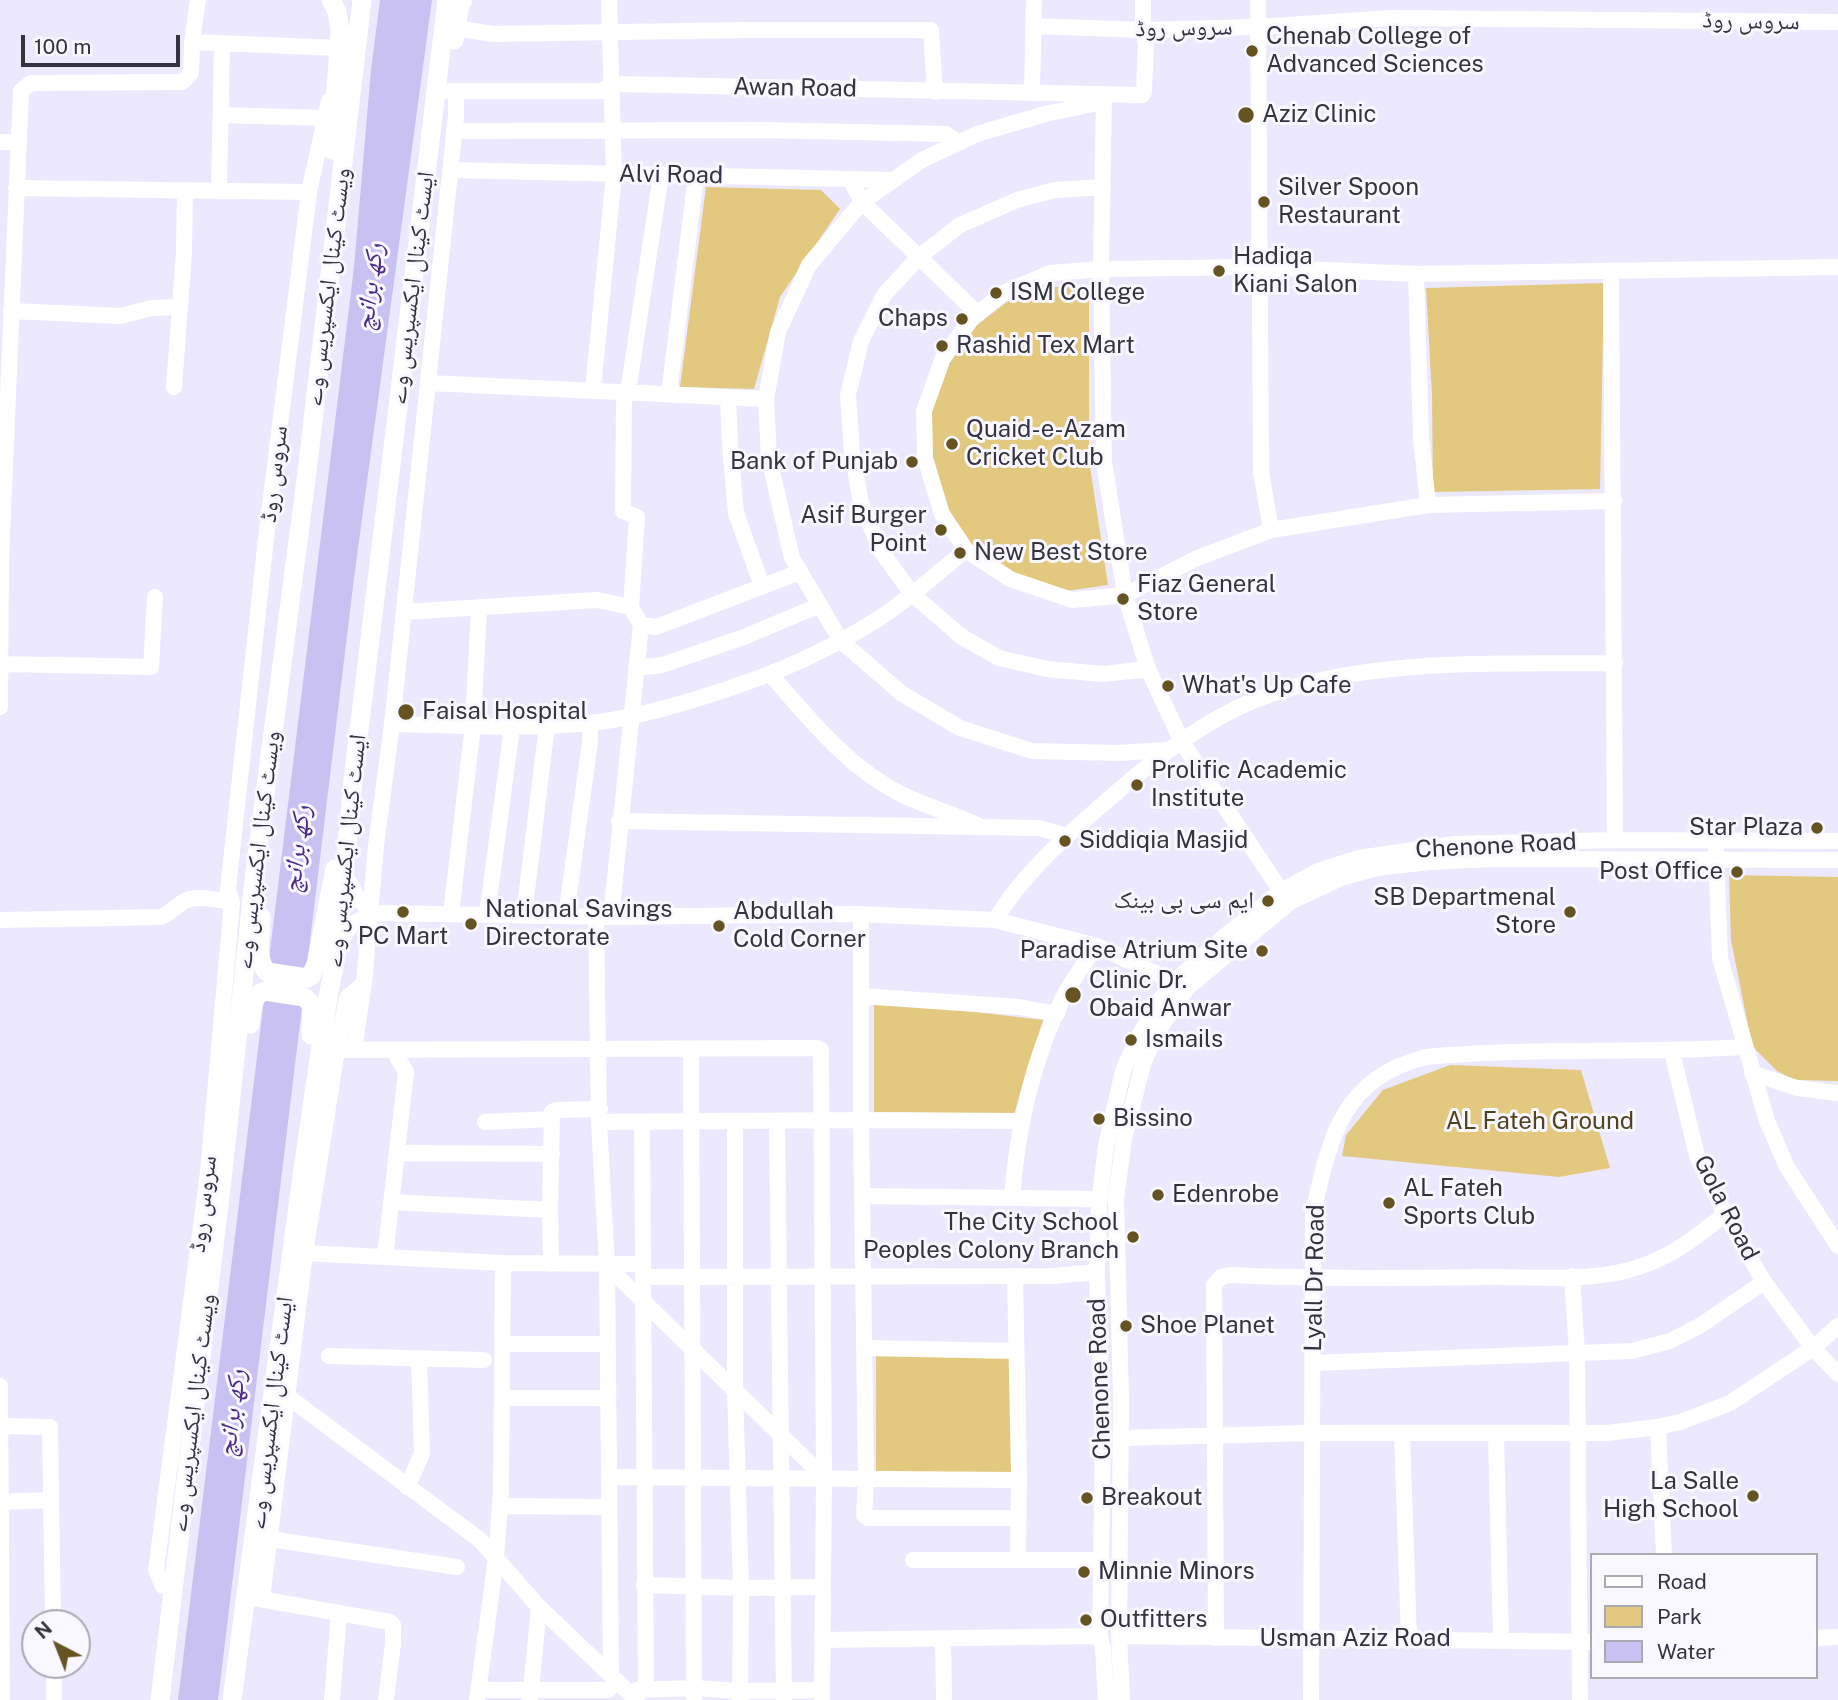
<!DOCTYPE html>
<meta charset="utf-8">
<style>
body{margin:0}
#map{position:relative;width:1838px;height:1700px;overflow:hidden;background:#ece8fe;font-family:"Public Sans",sans-serif}
canvas{display:block}
.legend{position:absolute;left:1590px;top:1553px;width:228px;height:126px;box-sizing:border-box;background:#f9f7ff;border:2px solid #aba9b3;margin:0;padding:9px 12px;list-style:none;font-size:21px;color:#363341}
.legend li{display:flex;align-items:center;gap:14px;height:35px}
.legend b{width:35px;border:2px solid #aba9b3}
.north{position:absolute;left:21px;top:1609px;width:70px;height:70px;box-sizing:border-box;background:#f9f7ff;border:2px solid #aba9b3;border-radius:50%;rotate:318deg;font-size:19px;font-weight:700;line-height:28px;text-align:center;color:#363341}
.north::after{content:'';display:block;margin:auto;width:24px;height:32px;background:#655422;clip-path:polygon(50% 0,100% 100%,50% 72%,0 100%)}
.scale{position:absolute;left:21px;top:35px;width:159px;height:32px;box-sizing:border-box;border:4px solid #363341;border-top:0;padding-left:9px;font-size:21px;line-height:24px;white-space:nowrap;color:#363341;-webkit-text-stroke:5px #f9f7ff;paint-order:stroke}
</style>
<div id="map">
<canvas width="1838" height="1700"></canvas>
<ul class="legend">
<li><b style="height:9px;background:#fff"></b>Road</li>
<li><b style="height:19px;background:#e3c97f"></b>Park</li>
<li><b style="height:19px;background:#cac1f3"></b>Water</li>
</ul>
<div class="north">N</div>
<div class="scale">100 m</div>
</div>
<script>
const g = document.querySelector('canvas').getContext('2d');
g.lineJoin = 'round';
function fillPath(path, color) { g.fillStyle = color; g.fill(path, 'evenodd'); }
function trace(path, color, width, dash) { g.strokeStyle = color; g.lineWidth = width; g.lineCap = dash ? 'butt' : 'round'; g.setLineDash(dash || []); g.stroke(path); }
function label(font, color, halo, rows, align = 'center') {
  g.font = font + ' "Public Sans","Noto Naskh Arabic",sans-serif'; g.lineWidth = 6; g.setLineDash([]); g.textBaseline = 'middle'; g.strokeStyle = halo; g.fillStyle = color; for (const [text, x, y, turn = 0] of rows) {
    g.save(); g.translate(x, y); g.rotate((+turn || 0) * Math.PI / 180); g.textAlign = isNaN(turn) ? turn : align; if (halo) g.strokeText(text, 0, 0); g.fillText(text, 0, 0); g.restore();
  }
}
fillPath(new Path2D(`
 M706 187 821 190 840 209 780 297 754 389 680 387Z
 M1604 283 1600 489 1433 492 1432 395 1426 288Z
 M1045 287H1089V460L1108 585 1066 591 1010 574 973 548 945 510 931 459V412L949 364 977 325 1007 302Z
 M1729 875 1838 877V1081L1795 1080 1777 1071 1752 1046 1731 940Z
 M874 1000 1043 1020 1014 1114 874 1112Z
 M1450 1065 1581 1070 1610 1168 1559 1177 1342 1156 1346 1135 1383 1090Z
 M876 1351 1016 1355 1019 1475 876 1476Z`), '#e3c97f');
fillPath(new Path2D(`
 M380 0H432L354 578 218 1700H178L354 267 371 70Z`), '#cac1f3');
trace(new Path2D(`
 M1258 0 1261 471 1271 530
 M1034 26 1143 30 1258 27 1391 18 1838 22
 M456 28 493 34 746 30H931L935 92
 M192 42 340 48 338 59
 M448 91H600L617 84 1142 95 1144 92 1146 45 1143 30V0
 M1032 93 1034 0
 M1104 94 1101 269 1104 462 1125 595 1148 669 1182 742 1281 891
 M1103 102 1045 114 977 134 922 160 862 202 809 265 778 332 766 399 769 458 792 558 841 641 901 693 960 728 1032 751 1119 753 1166 750
 M221 115 325 118
 M454 131 761 130 946 134 958 143
 M0 142H18
 M450 170 892 180
 M850 179 862 202 978 314
 M1103 187 1055 190 1017 200 960 225 919 257 884 295 861 341 848 395 852 452 861 503 881 551 912 594 962 637 999 658 1047 669 1103 674 1148 669
 M16 188 309 192
 M219 191 222 44
 M1611 271 1615 840
 M1416 274 1421 438 1428 505
 M11 311 121 316 151 308 180 307
 M428 383 766 399
 M174 387 184 253 185 190
 M593 389 614 174 609 0
 M624 392 623 511 637 517 631 607
 M628 392 661 175
 M669 394 696 176
 M728 397 730 446 736 513 762 586
 M1614 501 1428 505 1271 530 1195 559 1125 595 1072 600 1010 579 966 550 942 514 925 458 924 411 943 358 972 318 1005 292 1050 273 1101 269 1258 267 1416 274 1838 267
 M404 612 597 600 631 607 641 625 611 917
 M641 625 656 627 800 572
 M0 664 151 667 155 597
 M636 668 662 665 744 637 820 605
 M770 674C809 718 848 768 901 794 925 806 952 813 977 825
 M0 707 1 560 21 91 31 83 182 82 191 73 192 42 198 0
 M392 724C458 725 524 730 589 723 621 720 652 712 683 703 754 682 815 659 878 619 909 599 937 573 966 550
 M619 821 1039 828 1067 836
 M1716 851 1720 958 1767 1121 1787 1167 1838 1246
 M346 877 358 898 372 913
 M451 914 473 725 479 607
 M861 914V996
 M487 915 512 727
 M524 915 547 725
 M566 916 590 742V723
 M596 917 599 1122 607 1266 611 1675
 M0 920 161 917C170 913 173 909 180 904 193 893 216 900 232 902L228 889 267 529 309 192 329 101
 M995 920C1022 875 1064 838 1103 804 1144 768 1188 732 1237 708 1349 655 1494 665 1615 663
 M338 945 351 925 372 913 611 917 857 914 995 920 1097 946
 M337 1050 817 1048 821 1050 824 1477 822 1690
 M354 1050 364 983 376 846 392 724 456 116V91
 M691 1050 694 1700
 M1672 1052 1697 1156 1725 1214 1764 1282 1813 1348 1838 1374
 M1752 1073 1797 1088 1838 1093
 M777 1121 784 1700
 M1022 1121 861 1120V996L1019 1007 1057 1014
 M485 1122 552 1119
 M599 1122 861 1120 866 1480 864 1515 868 1518H1019
 M642 1122 646 1689
 M735 1122V1389L741 1588 740 1700
 M397 1153 552 1154
 M862 1196 1100 1199
 M1012 1198C1017 1129 1032 1062 1062 1000 1071 981 1085 963 1097 946L1181 985
 M391 1202 550 1210 552 1112 556 1110 600 1109
 M550 1210 551 1264
 M305 1253 503 1263 501 1490 496 1558 477 1700
 M385 1257 406 1072 393 1050
 M503 1263 643 1264
 M607 1266 824 1477
 M1015 1276 1019 1475 1018 1559
 M1572 1276 1577 1353 1580 1700
 M644 1277 1054 1276 1097 1272
 M503 1344H607
 M864 1348 1016 1351
 M329 1356 484 1360
 M1313 1363 1632 1351 1670 1341 1701 1325 1764 1282
 M0 1386 2 1700
 M287 1396 480 1540 539 1607 637 1700
 M502 1398H608
 M1 1426 50 1427 53 1623
 M1658 1427 1664 1555
 M1402 1433 1409 1639
 M1496 1435 1501 1639
 M1121 1438 1313 1433H1607L1658 1427 1680 1422 1730 1403 1813 1348 1838 1326
 M609 1477 1019 1480
 M407 1487 422 1454 419 1358
 M1 1502 51 1500
 M500 1506 608 1507
 M269 1539 457 1567
 M913 1560H1102
 M644 1585 741 1588 823 1587
 M163 1586 156 1570 208 1172 232 902
 M254 1598 390 1622 393 1625V1644L386 1700
 M262 1599 305 1253 337 1050 347 998 364 983
 M1119 1636 1591 1642
 M1216 1638 1214 1285 1221 1277 1230 1275C1317 1279 1404 1278 1491 1277 1532 1277 1586 1281 1625 1271 1666 1261 1693 1240 1725 1214
 M1815 1638 1838 1637
 M822 1640 1100 1636
 M943 1640 944 1700
 M54 1665V1700
 M479 1690H608L617 1681
 M637 1690 694 1688 739 1691 822 1690V1700
 M332 1700 339 1613
 M530 1700 539 1607
 M1106 1700 1103 1649 1100 1636 1103 1438 1097 1272 1099 1203 1106 1146 1123 1071 1136 1041 1159 1001 1174 982 1225 936 1281 891 1318 871 1359 858 1455 844 1615 840 1838 841
 M1122 1700 1119 1636 1121 1400 1116 1199 1124 1139 1143 1064 1156 1034 1187 988 1290 902 1341 878 1377 868 1429 862 1492 859 1838 860
 M1311 1700 1313 1213C1330 1137 1342 1078 1426 1057 1532 1047 1639 1054 1744 1047`), '#fff', 16);
trace(new Path2D(`
 M331 0 337 12 340 30 332 150
 M454 40 460 5 463 0
 M261 917C261 935 255 958 267 972L307 978 311 976 316 964 335 869
 M250 1024C252 1011 251 995 265 991L304 997 312 1005 311 1035
 M160 1700 224 1162 255 871 307 472 362 0
 M232 1700 302 1176 328 997 338 945 353 780 447 0`), '#fff', 19);
for (const [x, y, r, color] of [
 [1252,51,7,"#655422"],
 [1246,115,9,"#655422"],
 [1264,202,7,"#655422"],
 [1219,271,7,"#655422"],
 [996,293,7,"#655422"],
 [962,319,7,"#655422"],
 [942,346,7,"#655422"],
 [952,444,7,"#655422"],
 [912,462,7,"#655422"],
 [941,530,7,"#655422"],
 [960,553,7,"#655422"],
 [1123,599,7,"#655422"],
 [1168,686,7,"#655422"],
 [406,712,9,"#655422"],
 [1137,785,7,"#655422"],
 [1817,828,7,"#655422"],
 [1065,841,7,"#655422"],
 [1737,872,7,"#655422"],
 [1268,901,7,"#655422"],
 [403,912,7,"#655422"],
 [1570,912,7,"#655422"],
 [471,924,7,"#655422"],
 [719,926,7,"#655422"],
 [1262,951,7,"#655422"],
 [1073,995,9,"#655422"],
 [1131,1040,7,"#655422"],
 [1099,1119,7,"#655422"],
 [1158,1195,7,"#655422"],
 [1389,1203,7,"#655422"],
 [1133,1237,7,"#655422"],
 [1126,1326,7,"#655422"],
 [1753,1496,7,"#655422"],
 [1087,1498,7,"#655422"],
 [1084,1572,7,"#655422"],
 [1086,1620,7,"#655422"]
]) { const dot = new Path2D(); dot.arc(x, y, r, 0, 2 * Math.PI); g.fillStyle = color; g.fill(dot); trace(dot, '#f9f7ff', 2.5); }
label('24px', '#363341', '#f9f7ff', [
 ["سروس روڈ",1751,21,1],
 ["سروس روڈ",1184,28,-1],
 ["Awan Road",795,88,1],
 ["Alvi Road",671,175,1],
 ["ویسٹ کینال ایکسپریس وے",328,287,-83],
 ["ایسٹ کینال ایکسپریس وے",412,288,-83],
 ["سروس روڈ",274,474,-83],
 ["Chenone Road",1496,846,-3],
 ["ویسٹ کینال ایکسپریس وے",258,850,-83],
 ["ایسٹ کینال ایکسپریس وے",346,851,-84],
 ["سروس روڈ",203,1204,-83],
 ["Gola Road",1726,1208,63],
 ["Lyall Dr Road",1315,1278,-89],
 ["Chenone Road",1100,1379,-92],
 ["ویسٹ کینال ایکسپریس وے",193,1413,-83],
 ["ایسٹ کینال ایکسپریس وے",271,1413,-83],
 ["Usman Aziz Road",1355,1639]
]);
label('24px', '#363341', '#f9f7ff', [
 ["Chenab College of",1266,37],
 ["Advanced Sciences",1266,65],
 ["Aziz Clinic",1262,115],
 ["Silver Spoon",1278,188],
 ["Restaurant",1278,216],
 ["Hadiqa",1233,257],
 ["Kiani Salon",1233,285],
 ["ISM College",1010,293],
 ["Chaps",948,319,"right"],
 ["Rashid Tex Mart",956,346],
 ["Quaid-e-Azam",966,430],
 ["Cricket Club",966,458],
 ["Bank of Punjab",898,462,"right"],
 ["Asif Burger",927,516,"right"],
 ["Point",927,544,"right"],
 ["New Best Store",974,553],
 ["Fiaz General",1137,585],
 ["Store",1137,613],
 ["What's Up Cafe",1182,686],
 ["Faisal Hospital",422,712],
 ["Prolific Academic",1151,771],
 ["Institute",1151,799],
 ["Star Plaza",1803,828,"right"],
 ["Siddiqia Masjid",1079,841],
 ["Post Office",1723,872,"right"],
 ["SB Departmenal",1556,898,"right"],
 ["Store",1556,926,"right"],
 ["ایم سی بی بینک",1254,901,"right"],
 ["National Savings",485,910],
 ["Directorate",485,938],
 ["Abdullah",733,912],
 ["Cold Corner",733,940],
 ["PC Mart",403,937,"center"],
 ["Paradise Atrium Site",1248,951,"right"],
 ["Clinic Dr.",1089,981],
 ["Obaid Anwar",1089,1009],
 ["Ismails",1145,1040],
 ["Bissino",1113,1119],
 ["AL Fateh",1403,1189],
 ["Sports Club",1403,1217],
 ["Edenrobe",1172,1195],
 ["The City School",1119,1223,"right"],
 ["Peoples Colony Branch",1119,1251,"right"],
 ["Shoe Planet",1140,1326],
 ["La Salle",1739,1482,"right"],
 ["High School",1739,1510,"right"],
 ["Breakout",1101,1498],
 ["Minnie Minors",1098,1572],
 ["Outfitters",1100,1620]
], 'left');
label('24px', '#51441d', '#f9f7ff', [
 ["AL Fateh Ground",1540,1122]
]);
label('italic 26px', '#4a2b89', '#f9f7ff', [
 ["رکھ برانچ",370,287,-83],
 ["رکھ برانچ",297,849,-83],
 ["رکھ برانچ",232,1413,-83]
]);
</script>
